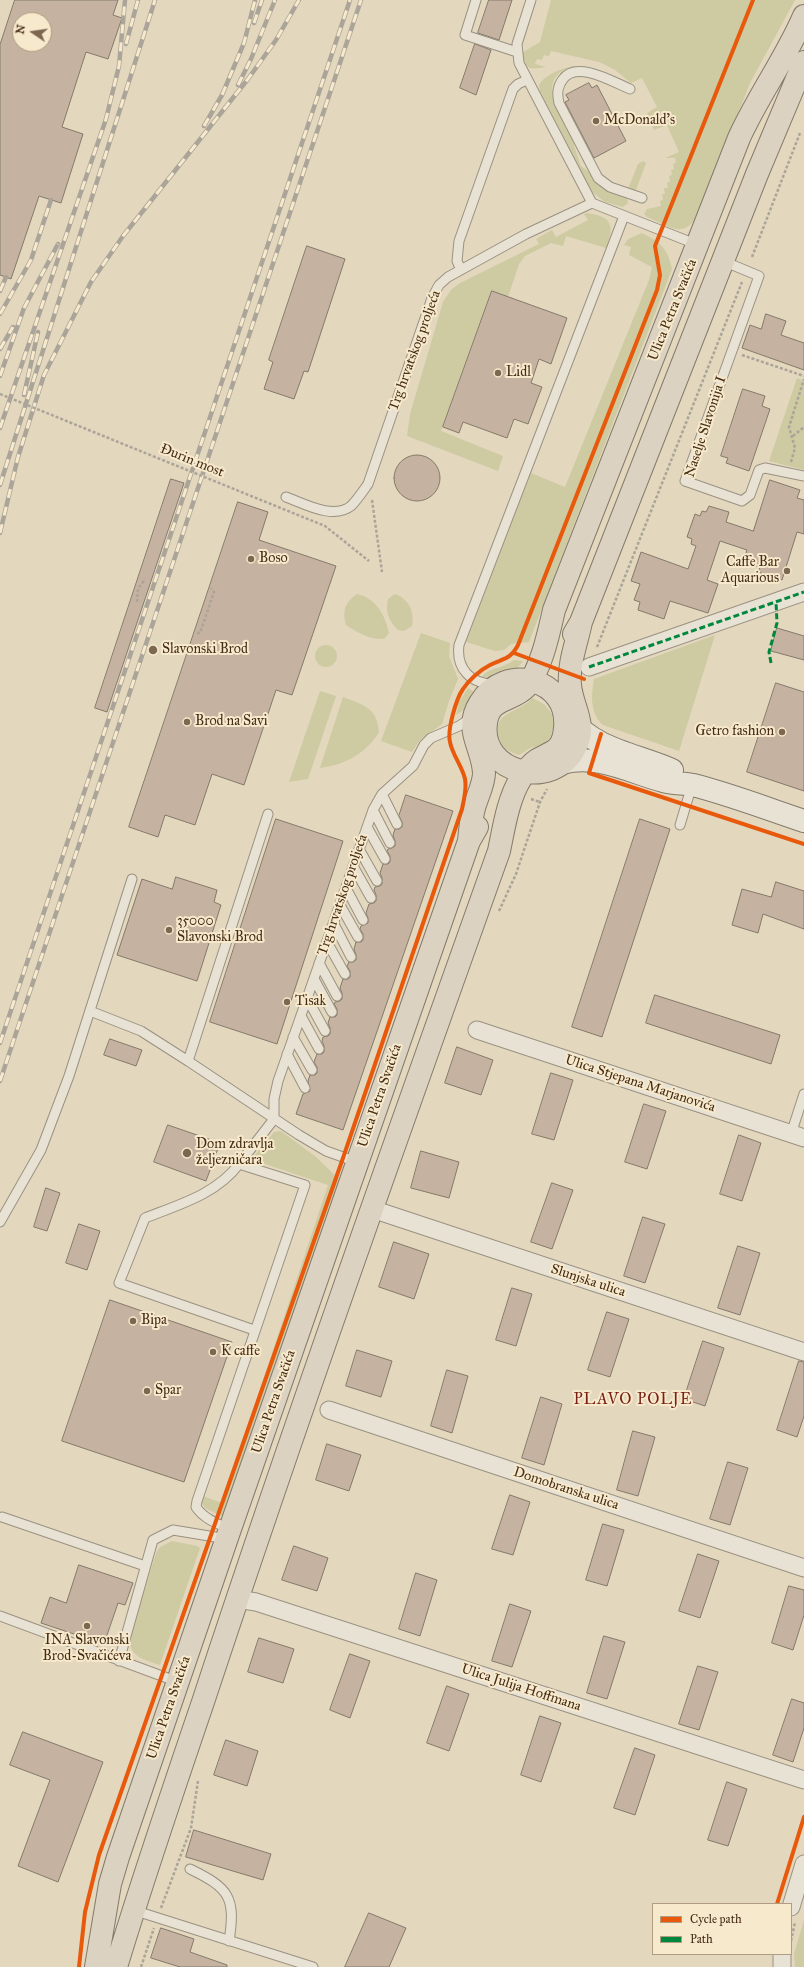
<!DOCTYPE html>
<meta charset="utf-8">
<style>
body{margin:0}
#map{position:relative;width:804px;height:1967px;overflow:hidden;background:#e3d7be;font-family:"IM FELL Great Primer",serif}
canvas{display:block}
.legend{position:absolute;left:652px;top:1903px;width:140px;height:52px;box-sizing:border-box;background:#f7e9cb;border:1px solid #b09d83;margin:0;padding:5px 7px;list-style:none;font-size:12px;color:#452c17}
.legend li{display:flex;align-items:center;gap:8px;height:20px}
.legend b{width:20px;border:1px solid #b09d83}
.north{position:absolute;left:12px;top:12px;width:40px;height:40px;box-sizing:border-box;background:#f7e9cb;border:1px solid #b09d83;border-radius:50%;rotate:283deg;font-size:11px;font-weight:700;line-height:16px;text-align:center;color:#452c17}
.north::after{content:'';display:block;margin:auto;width:14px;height:18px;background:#7c6851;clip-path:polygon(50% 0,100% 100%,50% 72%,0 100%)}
</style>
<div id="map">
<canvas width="804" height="1967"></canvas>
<ul class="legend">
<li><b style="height:5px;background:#e8590c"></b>Cycle path</li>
<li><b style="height:5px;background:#00873e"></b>Path</li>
</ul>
<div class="north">N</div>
</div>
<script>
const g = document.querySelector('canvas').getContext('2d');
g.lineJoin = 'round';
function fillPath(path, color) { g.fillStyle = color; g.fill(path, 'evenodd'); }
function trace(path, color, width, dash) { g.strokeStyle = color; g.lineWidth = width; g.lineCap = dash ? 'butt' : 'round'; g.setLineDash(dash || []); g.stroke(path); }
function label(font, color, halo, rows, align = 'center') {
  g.font = font + ' "IM FELL Great Primer",serif'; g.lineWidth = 4; g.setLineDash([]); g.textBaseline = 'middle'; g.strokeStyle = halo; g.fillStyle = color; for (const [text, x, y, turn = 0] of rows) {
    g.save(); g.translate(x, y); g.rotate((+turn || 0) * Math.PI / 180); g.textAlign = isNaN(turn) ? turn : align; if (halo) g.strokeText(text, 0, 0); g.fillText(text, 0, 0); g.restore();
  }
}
fillPath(new Path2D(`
 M551 0H795L750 83 700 211C684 241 672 227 647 217L644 214 647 209 661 206 660 201 663 200 662 194H665L664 188H668L667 182H670L669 176 672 175 671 170 674 169 673 164 676 163 675 158H665L679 152 667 125 654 130 647 113 657 107 642 78 631 83 615 70 599 62 551 51 549 56 544 55 542 60 537 59 535 64 546 67C530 70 524 70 523 52L540 42Z
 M573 66 582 68C573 67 565 68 558 74 541 92 565 122 574 139V146L581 166 592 174 598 184 627 197 628 203 623 207 605 202 591 191 540 91 539 85C544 75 563 68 573 66Z
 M643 161 646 163 636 190 628 189 638 164Z
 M587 213C612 216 615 226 606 248L566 236 563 246 551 243 525 256 519 264 508 297 492 291 441 431 503 456 498 471 407 436 410 414 443 302 451 290 460 283 539 244 536 239 552 230 556 237 588 220 584 214Z
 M642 233C661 243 667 247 672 269L529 642 511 644 504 650 495 651 466 642 531 473 565 487 649 280 652 267 629 255 631 247 624 245 628 239Z
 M797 378 804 381V470L769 461Z
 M357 594C376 598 385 615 389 633L384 639C370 640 358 633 346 625 342 611 345 602 357 594Z
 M395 594C409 599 415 612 412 626L404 631 398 630C389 621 385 612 388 599Z
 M421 633 450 643 449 656 458 679 449 701 442 724 420 740 412 752 381 741Z
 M715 635 679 751 603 725C590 713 591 696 594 679Z
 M315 656a11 11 0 1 1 22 0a11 11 0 1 1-22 0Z
 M514 660 523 661C513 675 500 683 482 676 491 667 505 668 514 660Z
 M468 688 476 693 470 706 456 715 459 702Z
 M320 691 336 696 308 779 289 782Z
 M343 697C363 705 377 707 379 732 366 754 344 765 320 768Z
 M532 698 544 704 552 714 554 725 551 736 544 745 530 748 519 755C511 753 502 748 500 740 490 710 518 715 532 698Z
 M281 1131 316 1157 342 1182 224 1517 205 1508 201 1501 203 1496 222 1503 328 1185 253 1160 254 1156 274 1132Z
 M172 1541 197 1546 200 1548 160 1665C143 1659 128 1657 130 1636L156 1553 160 1547Z
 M804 1920V1967H795L794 1954Z`), '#cecaa1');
const building = new Path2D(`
 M15 0H118L113 15 122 18 108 59 86 52 62 127 83 134 61 203 39 196 11 279 0 275V45ZM20 20H44V44H20Z
 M489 0H512L499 40 478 33Z
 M475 44 491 50 476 95 460 88Z
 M589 83 592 88 597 85 626 141 594 158 565 102 569 100 566 95Z
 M307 246 345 259 308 372 304 371 294 399 264 389 273 362 269 360Z
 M492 291 567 318 551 364 539 359 531 383 542 387 528 424 514 419 507 438 463 422 459 433 443 427Z
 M766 314 786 321 781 335 804 343V370L742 348 750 325 761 329Z
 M743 389 765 396 762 406 770 409 749 471 726 463 728 458 721 456Z
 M394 478a23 23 0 1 1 46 0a23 23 0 1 1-46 0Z
 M171 479 184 483 107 712 95 708Z
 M770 480 800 490 797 498 804 500V534L797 532 782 580 758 572 760 567 743 562 747 550 720 541 707 580 718 584 708 613 670 601 664 619 638 610 640 602 634 600 640 584 631 581 641 552 688 569 696 546 691 544 692 539 687 537 695 514 700 516 702 511 706 512 709 506 729 512 726 522 753 531Z
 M238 502 268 512 259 540 336 566 292 695 276 690 244 785 212 774 195 825 165 815 158 837 129 827Z
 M777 628 804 636V660L771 651Z
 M776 683 804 692V791L747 772Z
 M406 795 453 811 343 1130 296 1114 303 1094 310 1091 308 1081 310 1075H315L317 1073V1067L314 1062 317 1054H322L324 1052V1046L322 1041 323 1037 328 1036 330 1034V1028L328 1023 330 1017H335L337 1015V1009L334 1004 335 1002 340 1001 342 999V993L340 988 343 979H348L350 977V971L347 966 349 962H353L356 960V955L354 949 356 942H361L363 940V934L360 929 361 926 368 923V918L366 913 369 904 374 903 376 901V895L374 890 375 887 380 886 382 884V878L380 873 383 864H388L390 862V856L387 851 388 849 392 848 395 846V841L393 835 395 829H399L402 827V822L399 816Z
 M276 819 343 841 277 1044 210 1022Z
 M640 819 670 829 602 1037 572 1027Z
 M176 877 217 890 214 902 221 905 197 981 117 955 142 879 172 889Z
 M776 882 804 891V929L763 914 758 933 732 925 742 889 771 897Z
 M655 995 780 1035 771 1064 646 1023Z
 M110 1039 142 1050 136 1066 104 1055Z
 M457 1047 493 1060 481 1095 445 1083Z
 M551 1073 573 1080 554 1140 532 1134Z
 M644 1104 666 1111 647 1169 625 1162Z
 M168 1125 220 1143 206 1181 154 1162Z
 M739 1135 761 1143 742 1201 720 1194Z
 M421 1151 459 1162 449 1198 411 1188Z
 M552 1183 573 1190 552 1249 531 1242Z
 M46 1188 60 1193 47 1231 34 1227Z
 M643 1217 665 1224 645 1283 624 1276Z
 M79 1224 100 1231 87 1270 66 1263Z
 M394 1242 429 1254 414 1299 379 1287Z
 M738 1246 760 1253 740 1315 718 1308Z
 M512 1288 532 1294 516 1346 496 1340Z
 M110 1300 232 1342 184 1482 62 1441Z
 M607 1312 629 1319 610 1377 588 1370Z
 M703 1341 724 1348 705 1406 684 1399Z
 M357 1350 392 1361 381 1397 346 1386Z
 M799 1361 804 1362V1416L797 1437 777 1430Z
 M447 1370 468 1376 452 1433 431 1426Z
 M541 1397 562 1404 544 1465 522 1458Z
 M633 1431 655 1437 638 1496 617 1490Z
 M327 1444 361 1455 349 1491 316 1480Z
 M728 1462 748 1468 730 1525 710 1519Z
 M510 1495 530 1502 513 1555 492 1549Z
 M603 1524 624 1530 607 1586 586 1580Z
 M294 1546 328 1558 317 1591 282 1580Z
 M698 1554 719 1561 700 1618 679 1611Z
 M79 1565 133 1583 125 1605 118 1603 104 1644 41 1623 50 1597 66 1603Z
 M416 1573 437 1580 420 1636 399 1629Z
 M789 1586 804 1590V1615L793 1650 772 1643Z
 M510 1604 531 1611 512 1667 492 1661Z
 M604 1636 625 1642 607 1699 587 1693Z
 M259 1638 294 1649 283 1683 248 1672Z
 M350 1654 370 1661 350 1718 330 1710Z
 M698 1666 718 1672 699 1730 679 1724Z
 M447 1686 469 1694 449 1751 427 1743Z
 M792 1699 804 1703V1728L793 1762 773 1755Z
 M540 1716 561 1723 541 1782 521 1775Z
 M23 1732 103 1762 58 1882 18 1866 50 1780 10 1765Z
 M226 1740 258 1751 247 1786 214 1775Z
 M635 1748 655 1755 635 1815 614 1808Z
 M727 1782 747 1789 728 1846 708 1840Z
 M194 1830 271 1854 263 1880 186 1857Z
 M369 1913 406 1928 389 1967H345Z
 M161 1928 194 1939 190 1952 227 1965V1967H180L151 1958Z`);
fillPath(building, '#c5b2a0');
trace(building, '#847a6a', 1);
const lane = new Path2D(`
 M476 0 465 35 517 52
 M531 0 517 44 519 63 592 203
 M630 89C613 82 577 60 563 79 557 87 557 94 559 103L598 178 610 187 642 198
 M723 261 759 276 685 481 742 501 750 495 759 470 765 468 804 476
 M461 270 457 261 459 241 513 89 518 84 527 80
 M286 497C305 504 333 520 351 506 357 500 363 491 368 484L432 298 439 285 448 277 526 234 592 203 698 245
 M494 684C470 684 456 668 459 645L624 216
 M382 794 397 824
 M373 810 390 843
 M268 814 188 1061 299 1135 326 1151 357 1162
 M680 825 692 785
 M367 827 385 859
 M359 849 377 881
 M353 866 371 898
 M346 888 363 920
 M340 905 358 937
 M334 924 351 957
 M327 942 345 974
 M319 963 337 996
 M314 979 332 1012
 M307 998 325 1031
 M90 1011 141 1031 188 1061
 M301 1016 319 1049
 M293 1037 312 1070
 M287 1054 305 1088
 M274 1119V1099L278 1081 373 810 382 794 413 766 424 745 431 738 459 726 471 718
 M791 1134 804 1094
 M239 1164 274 1119
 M0 1222 41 1150 69 1076 132 879
 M2 1517 145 1566
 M230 1529C218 1524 204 1519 196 1507L197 1501 305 1185 239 1164C217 1194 178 1205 145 1218L119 1283 254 1330
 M0 1616 178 1682
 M119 1661 153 1540 173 1530 227 1539
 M190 1869C229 1888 236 1897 229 1941
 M133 1910 313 1967`);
const street = new Path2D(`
 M589 667 804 592
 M477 1030 804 1138
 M372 1209 804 1352
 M329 1410 804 1568
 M237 1599 256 1602 804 1780
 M791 1907 804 1864
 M782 1954V1967`);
const secondary = new Path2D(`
 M569 717C594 750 636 754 672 770
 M562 763C596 753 630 772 663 781 673 784 683 783 693 785 729 794 768 809 804 821`);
const primary = new Path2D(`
 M581 622C577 642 568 664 570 685 572 707 587 724 576 746 555 792 479 774 486 723 489 697 512 702 526 687 541 670 549 632 554 610L739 138C758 96 786 58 804 16
 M574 634 581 622 757 174 804 62
 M96 1967 110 1884 118 1857 230 1529 469 841 477 827
 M116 1967C143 1878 173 1790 203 1702 297 1417 398 1134 499 851 504 827 508 799 521 778 525 772 531 764 537 760 553 751 563 751 565 728 570 678 504 662 480 703 463 730 483 747 484 773 484 784 477 797 474 808 471 819 470 830 469 841`);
trace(lane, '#9a9180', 11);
trace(street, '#9a9180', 19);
trace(secondary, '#847a6a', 24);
trace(primary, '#847a6a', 24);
trace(new Path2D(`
 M752 257 800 133
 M742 355 804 376
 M793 436 804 427
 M791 462 795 448 789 427 804 379
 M372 500 382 572
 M137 602 138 589 145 579
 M197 633H200L214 592 211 588
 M597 647 742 282
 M531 799 540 802
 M499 911 516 874 540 802 547 789
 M161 1908 191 1828 198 1781
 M791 1941 795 1922
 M141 1967 154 1928`), '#aba499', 2.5, [3, 2]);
trace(lane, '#e8e2d5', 9);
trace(street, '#e8e2d5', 17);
trace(secondary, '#e8e2d5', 22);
trace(primary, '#dbd2c1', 22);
const rail = new Path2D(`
 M254 23 262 0
 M126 44 138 0
 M238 85 251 59 275 0
 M204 126 222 95 244 43 255 0
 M0 291 6 277
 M0 314 31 260 51 200
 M0 349 13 327
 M0 376 24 308 58 244
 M24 395 38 332
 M0 428 106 119 119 66 125 0
 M0 485 155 0
 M0 533 18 457 44 375 91 282 123 236 248 79 276 40 299 0
 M0 1043 350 0
 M0 1081 361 0`);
trace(rail, '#aba499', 4.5);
trace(rail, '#f7e9cb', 3, [9]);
trace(new Path2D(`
 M0 394 325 526 369 561`), '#aba499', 2.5, [3, 2]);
trace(new Path2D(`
 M771 663 769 652 777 623 776 602
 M589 667 804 592`), '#00873e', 3, [6, 3]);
trace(new Path2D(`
 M514 653 584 679
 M601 734 589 773 804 844
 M777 1904 804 1817
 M79 1967 85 1912 99 1855 343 1158 462 809C464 799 467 789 465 779 462 766 452 754 450 742 447 730 456 699 463 689 469 680 480 670 490 665 504 658 510 660 518 645L657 290 660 275 655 246 753 0`), '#e8590c', 4);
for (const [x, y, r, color] of [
 [596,121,4,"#7c6851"],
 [498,373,4,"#7c6851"],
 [251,559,4,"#7c6851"],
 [787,571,4,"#7c6851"],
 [153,650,5,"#7c6851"],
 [187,722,4,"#7c6851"],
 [782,732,4,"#7c6851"],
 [169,930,4,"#7c6851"],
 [287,1002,4,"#7c6851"],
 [187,1153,5,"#7c6851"],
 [133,1321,4,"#7c6851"],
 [213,1352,4,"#7c6851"],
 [147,1391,4,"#7c6851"],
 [87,1626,4,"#7c6851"]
]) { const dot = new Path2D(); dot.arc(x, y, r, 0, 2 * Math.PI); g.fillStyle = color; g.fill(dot); trace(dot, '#f7e9cb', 1.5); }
label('14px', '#452c17', '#f7e9cb', [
 ["McDonald's",604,121],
 ["Lidl",506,373],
 ["Boso",259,559],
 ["Caffe Bar",779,563,"right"],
 ["Aquarious",779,579,"right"],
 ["Slavonski Brod",162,650],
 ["Brod na Savi",195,722],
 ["Getro fashion",774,732,"right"],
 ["35000",177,922],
 ["Slavonski Brod",177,938],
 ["Tisak",295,1002],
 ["Dom zdravlja",196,1145],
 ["željezničara",196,1161],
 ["Bipa",141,1321],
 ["K caffe",221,1352],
 ["Spar",155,1391],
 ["INA Slavonski",87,1641,"center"],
 ["Brod-Svačićeva",87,1657,"center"]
], 'left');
label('14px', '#452c17', '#f7e9cb', [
 ["Ulica Petra Svačića",673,310,-68],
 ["Trg hrvatskog proljeća",415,351,-70],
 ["Naselje Slavonija I",706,427,-72],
 ["Đurin most",192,461,22],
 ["Trg hrvatskog proljeća",343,895,-71],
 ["Ulica Stjepana Marjanovića",640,1084,18],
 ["Ulica Petra Svačića",380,1096,-71],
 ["Slunjska ulica",588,1281,18],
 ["Ulica Petra Svačića",274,1402,-71],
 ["Domobranska ulica",566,1489,18],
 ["Ulica Julija Hoffmana",521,1688,18],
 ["Ulica Petra Svačića",169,1708,-71]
]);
g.letterSpacing = '1px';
label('16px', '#7a1f14', '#f7e9cb', [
 ["PLAVO POLJE",633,1400]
]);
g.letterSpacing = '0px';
</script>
